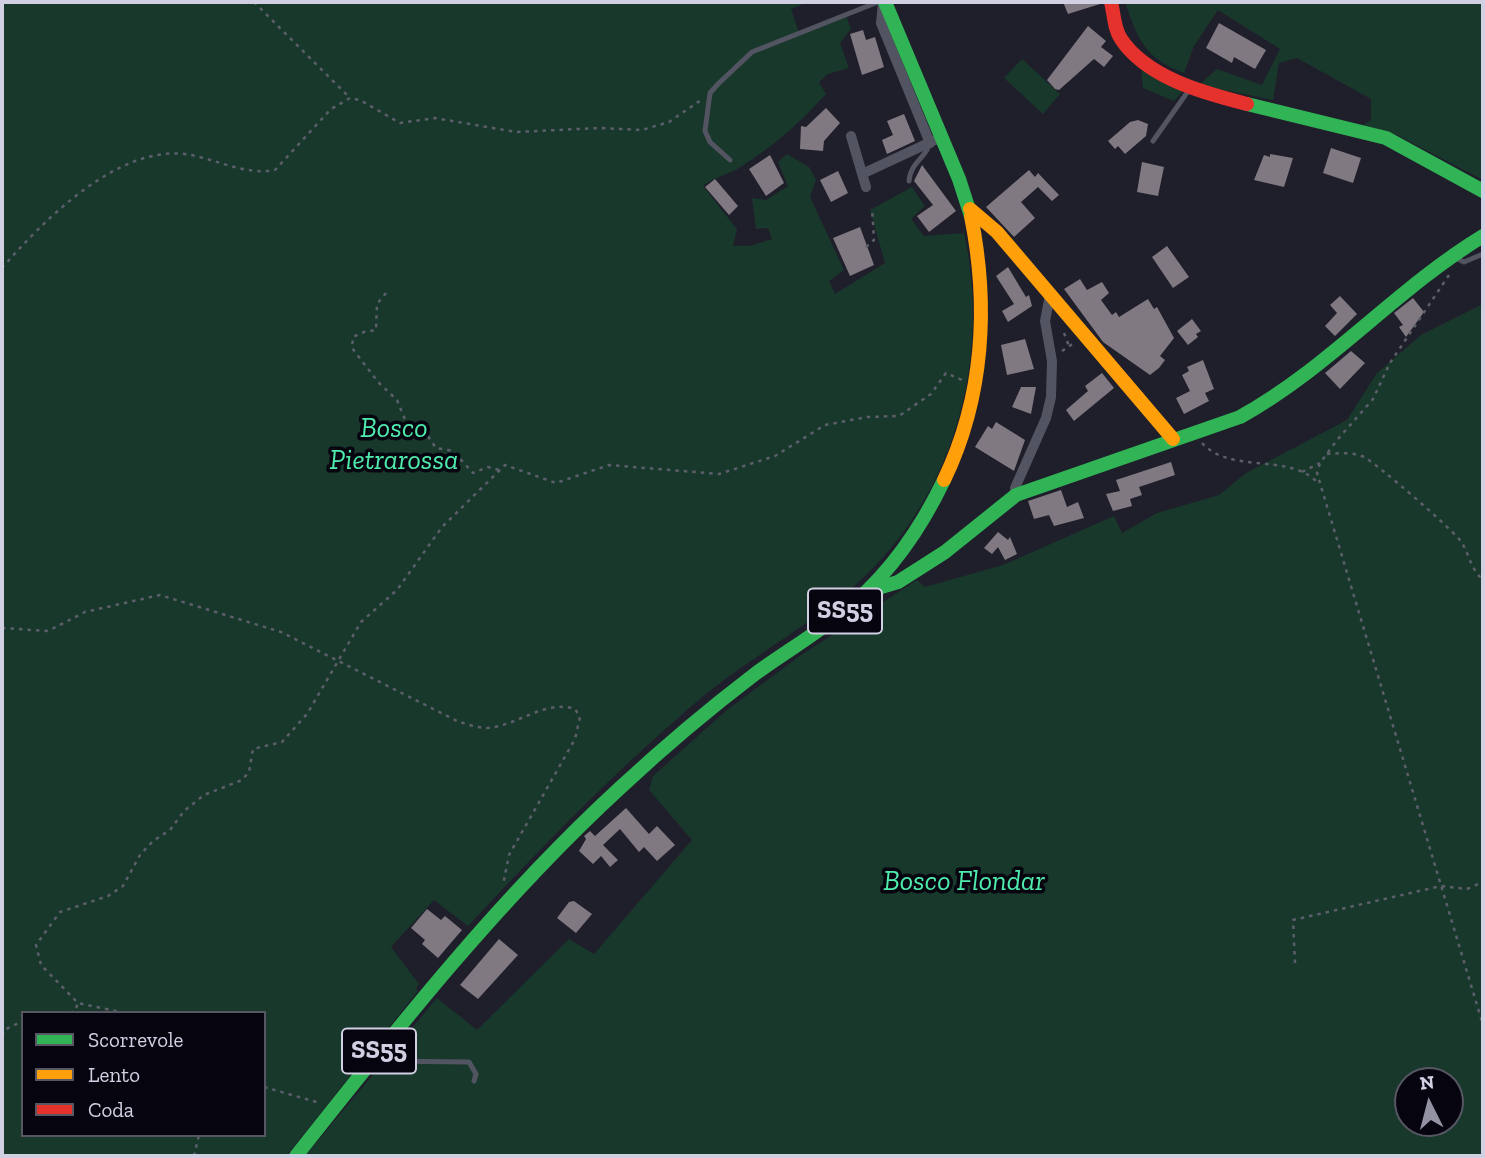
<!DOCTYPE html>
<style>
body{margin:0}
#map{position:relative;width:1485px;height:1158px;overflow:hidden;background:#1f1e2b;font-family:"Zilla Slab",serif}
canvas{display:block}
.frame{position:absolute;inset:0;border:4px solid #d1d0e2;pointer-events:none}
.legend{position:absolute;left:21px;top:1011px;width:245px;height:126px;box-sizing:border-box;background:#06050f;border:2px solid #575663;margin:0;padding:9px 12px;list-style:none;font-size:21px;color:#d1d0e2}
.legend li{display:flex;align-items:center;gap:14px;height:35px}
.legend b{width:35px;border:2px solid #575663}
.north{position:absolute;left:1394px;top:1067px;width:70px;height:70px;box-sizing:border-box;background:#06050f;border:2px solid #575663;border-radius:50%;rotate:354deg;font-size:19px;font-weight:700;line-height:28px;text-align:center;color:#d1d0e2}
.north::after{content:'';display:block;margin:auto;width:24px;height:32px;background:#9392a2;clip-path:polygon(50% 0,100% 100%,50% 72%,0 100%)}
</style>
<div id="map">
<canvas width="1485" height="1158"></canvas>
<div class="frame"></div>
<ul class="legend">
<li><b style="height:9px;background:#30b455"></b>Scorrevole</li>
<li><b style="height:9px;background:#ff9f0a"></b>Lento</li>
<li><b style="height:9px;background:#e5322d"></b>Coda</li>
</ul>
<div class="north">N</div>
</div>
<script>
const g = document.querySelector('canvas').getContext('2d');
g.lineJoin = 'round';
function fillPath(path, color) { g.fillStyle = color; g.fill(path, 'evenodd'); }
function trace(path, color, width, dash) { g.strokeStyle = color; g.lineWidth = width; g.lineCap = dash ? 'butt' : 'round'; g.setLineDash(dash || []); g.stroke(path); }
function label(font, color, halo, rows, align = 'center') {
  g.font = font + ' "Zilla Slab",serif'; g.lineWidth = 7; g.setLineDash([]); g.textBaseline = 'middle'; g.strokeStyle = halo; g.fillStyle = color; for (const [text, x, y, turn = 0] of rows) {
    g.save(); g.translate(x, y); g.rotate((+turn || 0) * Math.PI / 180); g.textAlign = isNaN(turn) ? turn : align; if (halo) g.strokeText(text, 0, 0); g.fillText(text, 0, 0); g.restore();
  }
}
fillPath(new Path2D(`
 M2 2H808L791 9 799 33 846 15 851 29 840 43 849 68 828 74 819 82 826 94C801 122 774 146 742 166 729 175 715 176 703 186L737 229 733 246H750L772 239 768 228 756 229 752 198 766 200 788 186 778 162 787 154 809 167 816 180 810 197 844 270 829 281 835 294 885 263 870 210 912 187 925 206 911 219 924 236 964 233C990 350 959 480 874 567 821 621 751 655 694 704 613 773 540 849 468 926L434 900 391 947 419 984 416 989 418 991 286 1156H2ZM23 1013H264V1135H23Z
 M1125 2H1483V180L1397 135 1363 125 1371 120V99L1297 58 1279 63 1273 100 1199 85 1217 69 1262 85 1280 49 1218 10 1194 46 1184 73C1145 59 1137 38 1125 2Z
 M1022 59 1060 94 1043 114 1004 78Z
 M1141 67 1186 88 1174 101 1143 88Z
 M1483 304V1156H305L437 998 477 1030 569 939 594 954 692 840 649 790 653 776 727 710 801 655 917 580 925 587 1003 565 1114 516 1122 533 1157 513 1219 495 1246 473 1347 420 1377 373 1421 335ZM1408 1081H1450V1123H1408Z`), '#19382c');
fillPath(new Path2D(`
 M1063 2H1100V4L1068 14Z
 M1219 23 1266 50 1255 69 1234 57 1232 63 1206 48Z
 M1088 26 1106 41 1101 47 1113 56 1104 67 1094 59 1059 90 1055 89 1047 80Z
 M863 30 866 40 875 37 884 67 862 75 850 34Z
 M826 108 840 123 824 141 823 151 800 149 801 126 806 127Z
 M904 114 915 141 887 154 882 140 893 135 887 121Z
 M1138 120 1148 124 1146 136 1125 154 1118 146 1115 149 1108 141 1130 122Z
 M1331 148 1361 158 1353 183 1323 173Z
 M1270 154 1293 158 1284 187 1254 180 1264 155 1270 157Z
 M770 155 784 183 766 196 749 169Z
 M1142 162 1164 167 1158 196 1137 192Z
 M922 165 956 211 929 232 917 216 933 205 914 181Z
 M1029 170 1035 177 1038 173 1059 195 1052 201 1038 187 1021 202 1035 218 1014 237 986 207Z
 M838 171 848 193 831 202 820 180Z
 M715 179 738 206 729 215 705 187Z
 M860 227 874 265 850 276 833 238Z
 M1167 246 1189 277 1173 288 1152 257Z
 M1008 267 1026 297 1029 295 1032 306 1008 322 1002 311 1014 304 996 276Z
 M1080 279 1087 290 1102 282 1109 293 1101 300 1112 315 1116 312 1119 317 1148 299 1154 309 1157 307 1174 338 1160 356 1165 360 1159 368 1150 375 1103 342 1064 289Z
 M1340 296 1357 314 1335 336 1325 326 1337 313 1330 305Z
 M1413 298 1424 312 1406 337 1399 327 1403 325 1394 313Z
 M1192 319 1201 331 1196 334 1198 337 1188 345 1177 331Z
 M1025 339 1034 369 1007 375 1001 345Z
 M1351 351 1365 363 1340 389 1325 373Z
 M1203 360 1214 389 1205 393 1209 401 1184 414 1176 398 1190 391 1182 375 1189 371 1187 367Z
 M1102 373 1114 388 1074 421 1066 410 1088 391 1085 386Z
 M1021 387H1036L1031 414 1012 407Z
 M996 422 1025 440 1014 471 975 447 988 426 992 429Z
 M1171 462 1175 475 1139 487 1142 495 1130 499 1132 506 1113 511 1106 494 1120 491 1116 480Z
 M1061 490 1067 507 1078 502 1084 518 1054 526 1049 515 1034 519 1028 501Z
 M998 532 1008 540 1010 537 1017 554 1005 560 998 547 992 554 984 548Z
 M626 808 649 834 657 826 675 845 657 861 644 847 639 852 620 829 603 845 618 860 610 867 601 856 593 864 579 851 586 839 584 836 590 831 595 836Z
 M574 901 592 914 576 933 557 918 569 902Z
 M427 909 441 920 445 916 462 930 438 958 422 944 425 940 411 928Z
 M499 939 518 955 478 999 460 985Z`), '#817981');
trace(new Path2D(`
 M254 2 350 98
 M866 247 874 240 872 208
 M2 268C42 222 116 146 185 154 214 158 245 176 275 170L331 109 350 98 360 100 400 123 435 118 516 132 600 128 642 130 669 122 701 100
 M1449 275 1390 363 1373 399 1338 439 1320 463 1317 473 1483 1025
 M386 293 377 304 376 330 364 332 353 337 352 348 378 382 397 400 406 422 423 429 436 448 453 451 473 473 488 467 499 470
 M1064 333 1069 346
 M1062 351 1074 343
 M1202 443C1230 474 1287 453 1316 481
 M1327 454C1339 453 1353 452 1364 457 1376 463 1456 532 1462 543 1470 557 1471 569 1483 580
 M1302 472 1320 463
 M2 628 48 631 85 612 160 595 281 632 457 721C469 725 483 730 495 727 521 722 548 700 575 709L580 717 575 739 509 855 503 885
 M1295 963 1293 920 1441 886 1467 889 1483 882
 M70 1013 75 1011 78 1003
 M125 1013 78 1003 41 965 36 945 60 912 108 896 123 886 140 855 153 841 170 830 184 811 204 795 242 780 249 772 253 749 282 742 307 714 361 622 397 590 442 527 505 465 556 483 609 465 719 474 775 456 825 425 867 417 899 416 931 394 946 373 962 380
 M2 1036 6 1029 23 1021
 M264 1087 320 1103
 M194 1156 199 1135`), '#5c5e69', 2.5, [3.5, 5]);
trace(new Path2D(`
 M1153 141 1191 87
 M730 160 710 142 705 131 710 93 718 84 752 52 878 2
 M909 181C910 163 926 158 930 143
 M1453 257 1464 262 1483 254
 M377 1061 469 1062 476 1074 474 1081`), '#525461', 5);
trace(new Path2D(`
 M883 3 881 23 930 143
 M851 136 866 187
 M862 174 935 140
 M1016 495 1015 488 1046 418 1051 397 1052 361 1045 321 1050 295`), '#525461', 10);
trace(new Path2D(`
 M885 2 959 179 971 216
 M1247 104 1386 138 1483 191
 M868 591 898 582 945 552 1016 495 1240 417C1329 368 1396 289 1483 236
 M296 1156C398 1027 500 898 621 787 664 747 709 709 755 674 788 650 823 630 854 603 893 569 922 526 944 480`), '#30b455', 14);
trace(new Path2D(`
 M970 209 997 232 1173 439
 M944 480C984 397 989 305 971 216`), '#ff9f0a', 14);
trace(new Path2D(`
 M1111 2C1114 14 1114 29 1121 39 1147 78 1204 93 1247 104`), '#e5322d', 14);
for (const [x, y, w] of [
 [845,611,74],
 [379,1051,74]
]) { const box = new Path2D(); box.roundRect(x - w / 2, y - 22.5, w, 45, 5); g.fillStyle = '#06050f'; g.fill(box); trace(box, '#d1d0e2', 2); }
label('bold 26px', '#d1d0e2', null, [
 ["SS55",845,611],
 ["SS55",379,1051]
]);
label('italic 28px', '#4eebac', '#06050f', [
 ["Bosco",394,429],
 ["Pietrarossa",394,461],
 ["Bosco Flondar",964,882]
]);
</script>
